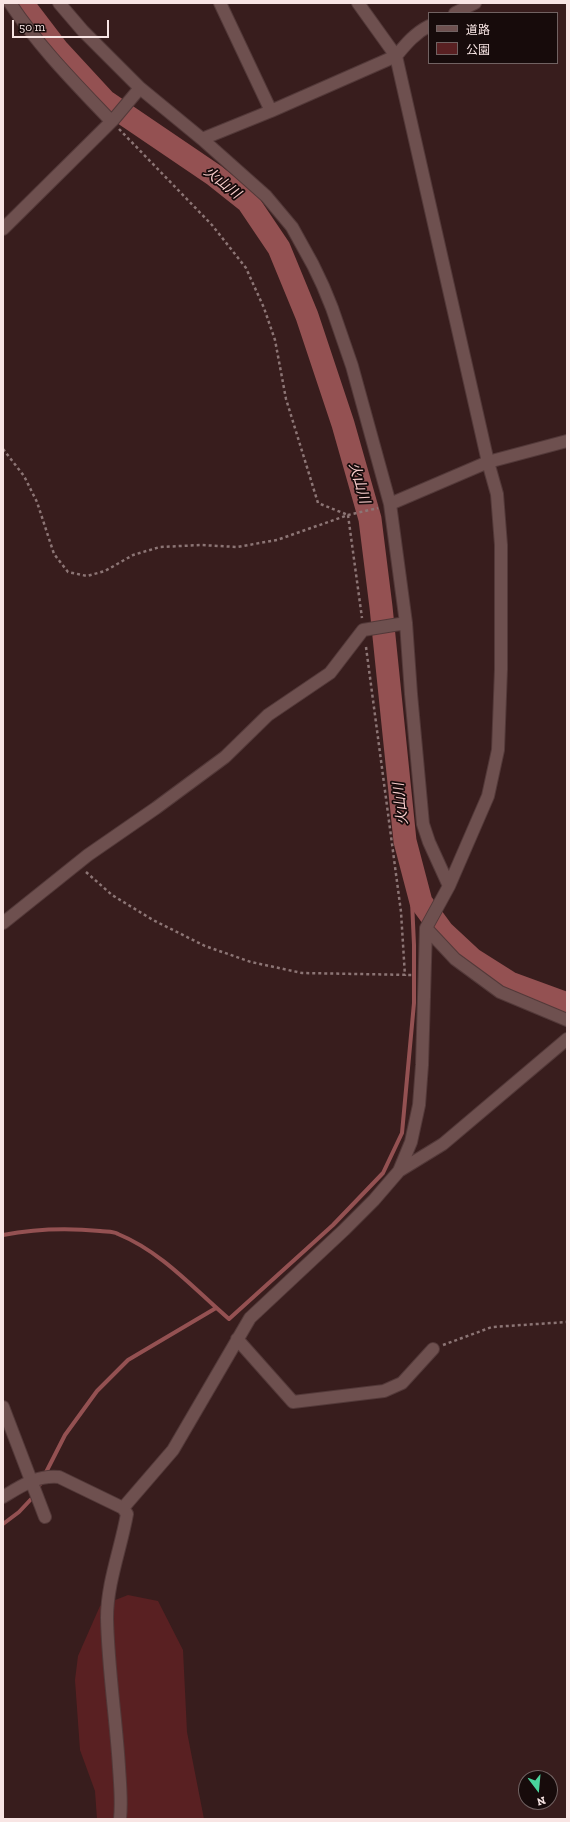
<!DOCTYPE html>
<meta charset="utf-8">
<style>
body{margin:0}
#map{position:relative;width:570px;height:1822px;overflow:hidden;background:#381d1d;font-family:"Zilla Slab","Noto Sans JP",serif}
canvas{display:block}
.frame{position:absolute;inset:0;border:4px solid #f8e5e4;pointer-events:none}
.legend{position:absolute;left:428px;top:12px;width:130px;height:52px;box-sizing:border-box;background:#170b0b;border:1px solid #716262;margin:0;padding:5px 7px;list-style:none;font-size:12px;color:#f8e5e4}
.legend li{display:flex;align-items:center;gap:8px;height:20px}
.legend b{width:20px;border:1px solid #716262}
.north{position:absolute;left:518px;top:1770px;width:40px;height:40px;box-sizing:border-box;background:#170b0b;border:1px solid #716262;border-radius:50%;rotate:164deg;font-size:11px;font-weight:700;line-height:16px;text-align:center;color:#f8e5e4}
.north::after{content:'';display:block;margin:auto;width:14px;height:18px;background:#49d49c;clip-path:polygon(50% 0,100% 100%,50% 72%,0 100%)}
.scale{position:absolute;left:12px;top:20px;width:97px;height:18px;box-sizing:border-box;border:2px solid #f8e5e4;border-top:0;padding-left:5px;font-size:12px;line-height:14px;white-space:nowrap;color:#f8e5e4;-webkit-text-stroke:3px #170b0b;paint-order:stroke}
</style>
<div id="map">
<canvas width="570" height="1822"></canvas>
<div class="frame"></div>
<ul class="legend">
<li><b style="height:5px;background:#6e504f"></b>道路</li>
<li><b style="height:11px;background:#592022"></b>公園</li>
</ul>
<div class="north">N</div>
<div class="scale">50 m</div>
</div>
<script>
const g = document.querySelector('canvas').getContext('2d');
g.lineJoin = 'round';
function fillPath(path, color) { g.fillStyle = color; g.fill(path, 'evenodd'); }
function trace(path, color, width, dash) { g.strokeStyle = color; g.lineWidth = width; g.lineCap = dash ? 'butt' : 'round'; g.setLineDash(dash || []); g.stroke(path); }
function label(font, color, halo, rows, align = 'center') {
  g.font = font + ' "Zilla Slab","Noto Sans JP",serif'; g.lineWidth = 3.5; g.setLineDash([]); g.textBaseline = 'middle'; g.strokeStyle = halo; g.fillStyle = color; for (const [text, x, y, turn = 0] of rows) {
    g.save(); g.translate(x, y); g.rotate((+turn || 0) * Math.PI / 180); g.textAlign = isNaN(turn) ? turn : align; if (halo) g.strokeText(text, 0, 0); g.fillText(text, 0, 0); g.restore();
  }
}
fillPath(new Path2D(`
 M128 1595 158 1601 183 1650 187 1732 204 1819H97L95 1791 80 1750 75 1680 78 1656 100 1606Z`), '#592022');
trace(new Path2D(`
 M3 1235C34 1229 68 1228 100 1231 106 1232 113 1231 118 1234 162 1252 194 1289 229 1319L333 1225 383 1173 402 1133 414 1003V945L412 901 413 877
 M37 1490 65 1435 97 1391 128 1360 216 1308
 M3 1524 19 1512 34 1496`), '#945152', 4);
trace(new Path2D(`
 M22 3 57 49 105 101 214 175 248 202 279 248 307 316 343 424 370 519 381 607 405 841 421 902 443 932 472 959 510 983 567 1004`), '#945152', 23);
const street = new Path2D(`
 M10 3C39 47 75 83 111 121
 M59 3 83 31 140 88 202 139 266 196 292 227 313 265 323 286 332 308 352 366 390 504 406 623 411 694 423 824 429 842 449 886
 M220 3 271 111
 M358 3 396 56 488 462 497 494 501 545V669L498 750 488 796 449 886 426 928 422 1065 419 1105 411 1142 399 1171
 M455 13 475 3
 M202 139 271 111 396 56C406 44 415 33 429 26
 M3 229 114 119 140 88
 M390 504 488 462 567 441
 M3 923 88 855 156 808 225 757 268 715 330 673 363 630 406 623
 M426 928 455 959 500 992 567 1020
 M237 1339 293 1402 384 1391 402 1383 433 1349
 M3 1407 45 1517
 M3 1497C21 1486 37 1475 59 1477L123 1508 127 1514C121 1548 107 1583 107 1618 108 1668 116 1718 119 1767 120 1784 122 1802 120 1819
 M123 1508 173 1450 250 1318 344 1230 374 1200 399 1171 443 1144 567 1039`);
trace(street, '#533939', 14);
trace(new Path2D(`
 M119 129 212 225 246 268 264 308 275 340 286 399 318 503 348 515
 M3 449 24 476 37 502 54 554 68 572 87 576 105 571 133 555 160 547 201 545 237 547 277 540 348 515 378 508
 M348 515 362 618
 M366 647 401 912 405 976
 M86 872 112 895 153 920 205 946 251 962 302 973 413 975
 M443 1345 492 1327 567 1322`), '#8c7575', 2.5, [3, 3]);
trace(street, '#6e504f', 12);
label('italic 14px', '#facfce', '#170b0b', [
 ["火山川",222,183,38],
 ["火山川",359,483,74],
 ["火山川",401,804,-96]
]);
</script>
